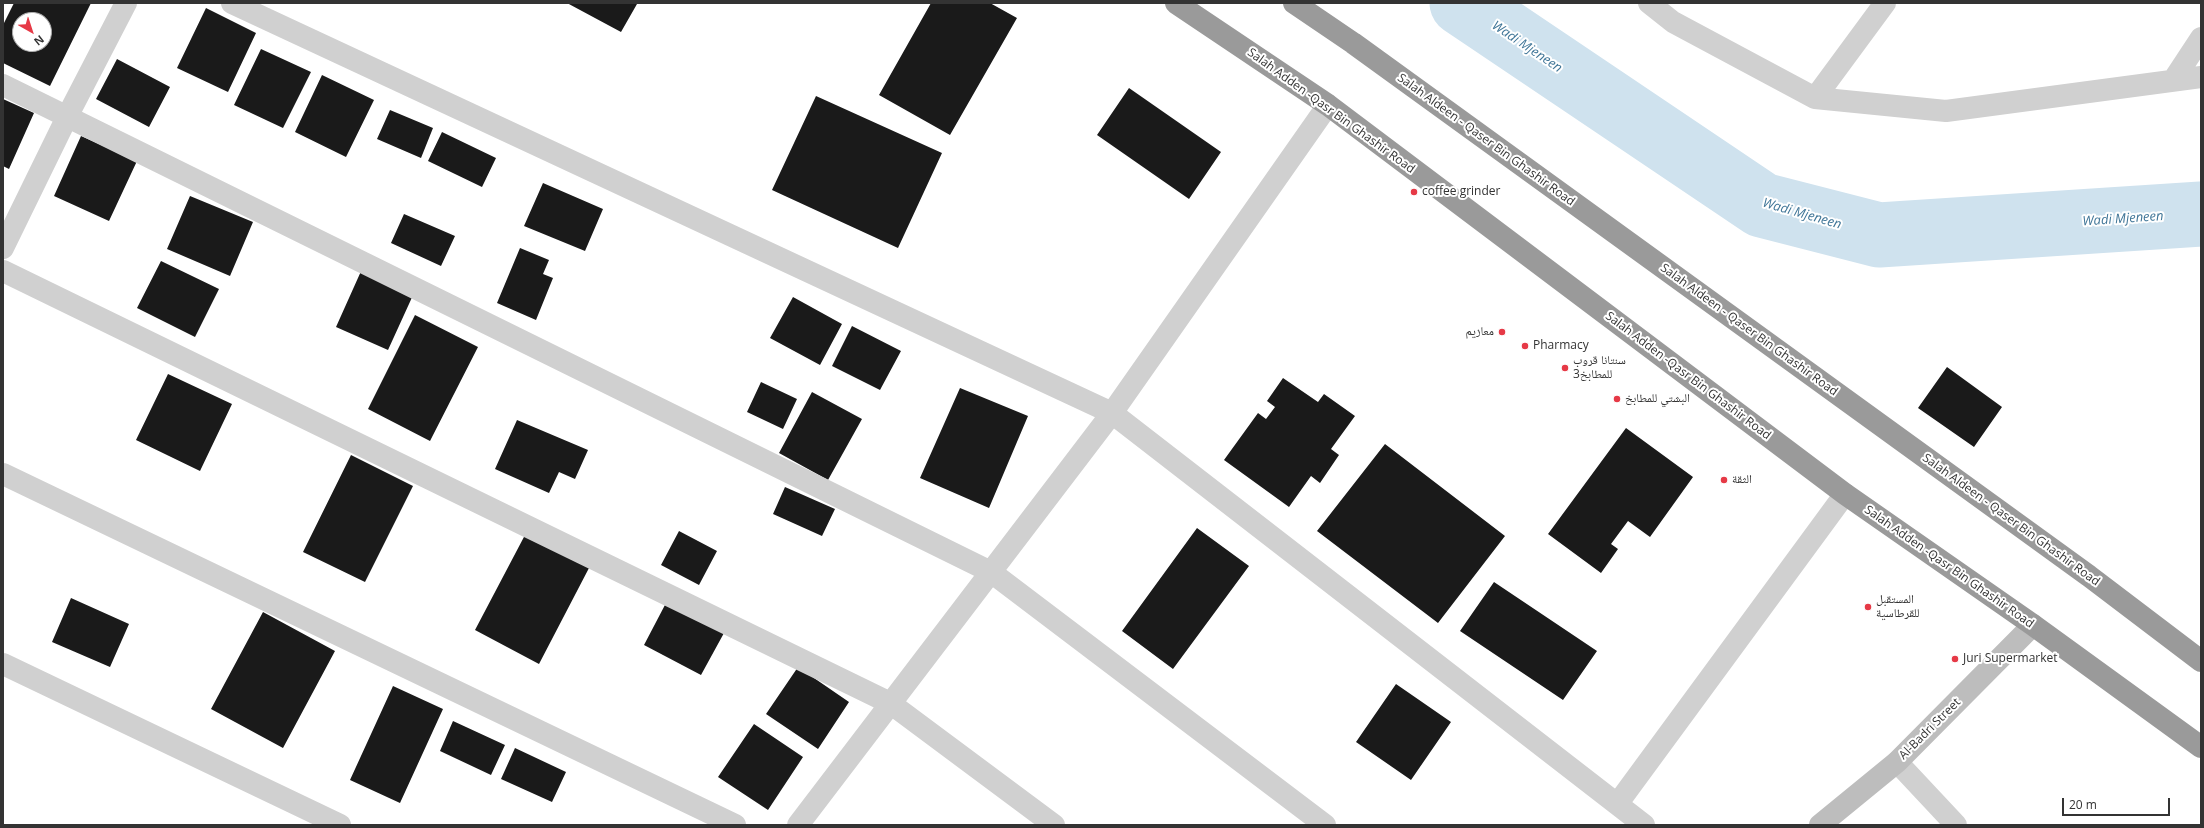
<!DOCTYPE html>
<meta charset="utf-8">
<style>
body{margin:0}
#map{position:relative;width:2204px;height:828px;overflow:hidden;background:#fff;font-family:"Open Sans",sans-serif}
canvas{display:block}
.frame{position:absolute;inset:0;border:4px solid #333;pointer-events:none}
.north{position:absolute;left:12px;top:12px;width:40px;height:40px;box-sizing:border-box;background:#fff;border:1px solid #adadad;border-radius:50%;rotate:141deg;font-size:11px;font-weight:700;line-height:16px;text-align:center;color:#333}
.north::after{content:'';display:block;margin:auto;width:14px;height:18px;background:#e63946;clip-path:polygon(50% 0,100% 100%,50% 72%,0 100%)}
.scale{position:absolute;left:2062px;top:798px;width:108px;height:18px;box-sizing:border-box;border:2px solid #333;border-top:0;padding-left:5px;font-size:12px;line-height:14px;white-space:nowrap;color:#333;-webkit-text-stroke:3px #fff;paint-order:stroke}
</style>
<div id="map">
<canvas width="2204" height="828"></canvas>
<div class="frame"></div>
<div class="north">N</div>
<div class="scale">20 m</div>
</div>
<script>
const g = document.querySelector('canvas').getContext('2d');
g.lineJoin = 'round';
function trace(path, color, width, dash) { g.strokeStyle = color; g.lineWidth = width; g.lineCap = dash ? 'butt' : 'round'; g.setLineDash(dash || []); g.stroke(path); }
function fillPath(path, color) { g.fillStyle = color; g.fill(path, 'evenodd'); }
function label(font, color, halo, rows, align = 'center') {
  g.font = font + ' "Open Sans","Noto Naskh Arabic",sans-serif'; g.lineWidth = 4; g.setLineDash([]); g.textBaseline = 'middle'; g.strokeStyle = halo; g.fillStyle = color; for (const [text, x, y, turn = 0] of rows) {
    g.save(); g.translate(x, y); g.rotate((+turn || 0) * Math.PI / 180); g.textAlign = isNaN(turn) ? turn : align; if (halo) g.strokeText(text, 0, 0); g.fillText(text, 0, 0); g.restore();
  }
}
trace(new Path2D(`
 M1462 3 1762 205 1879 235 2201 214`), '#cfe2ee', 65);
fillPath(new Path2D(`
 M14 3H91L50 86 3 63V25ZM20 20H44V44H20Z
 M567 3H634L637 4 621 32Z
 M931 3H990L1017 18 950 135 879 95Z
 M206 8 256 33 228 92 177 68Z
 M261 49 311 72 283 128 234 105Z
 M117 59 170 87 149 127 96 99Z
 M322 75 374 100 346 157 295 132Z
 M1129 88 1221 152 1189 199 1097 135Z
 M816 96 942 153 898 248 772 190Z
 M3 99 34 113 9 169 3 166Z
 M390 110 433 128 421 158 377 139Z
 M442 132 496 158 482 187 428 161Z
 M81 136 137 161 109 221 54 196Z
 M543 183 603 209 585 251 524 226Z
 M190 196 253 222 230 276 167 249Z
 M404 214 455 236 441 266 391 243Z
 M520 248 549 260 543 274 553 278 536 320 497 303Z
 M161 261 219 289 195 337 137 308Z
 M362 269 414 293 388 350 336 327Z
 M793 297 842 324 820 365 770 338Z
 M415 315 478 347 430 441 368 409Z
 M852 326 901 351 880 390 832 366Z
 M1947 367 2002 407 1974 447 1918 408Z
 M168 374 232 404 200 471 136 440Z
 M1283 378 1318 402 1324 394 1355 416 1331 449 1339 455 1320 483 1311 476 1289 507 1224 460 1258 413 1266 419 1275 407 1267 401Z
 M761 382 797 399 783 429 747 412Z
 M960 388 1028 416 989 508 920 478Z
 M812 392 862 419 828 480 779 453Z
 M517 420 588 450 575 479 559 472 549 493 495 469Z
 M1626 428 1693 477 1650 537 1628 521 1611 544 1618 549 1601 573 1548 534Z
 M1385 444 1505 536 1438 623 1317 531Z
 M351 455 413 486 365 582 303 552Z
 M785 487 835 509 822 536 773 514Z
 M1197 528 1249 566 1173 669 1122 631Z
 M679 531 717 551 699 585 661 565Z
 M525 535 589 568 539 664 475 630Z
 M1494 582 1597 651 1563 700 1460 631Z
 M71 598 129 624 110 667 52 642Z
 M666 603 724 633 701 675 644 645Z
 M263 612 335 651 283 748 211 709Z
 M798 667 849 702 818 749 766 714Z
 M1396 684 1451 722 1411 780 1356 742Z
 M393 686 443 709 400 803 350 780Z
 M453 721 505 745 491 775 440 751Z
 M754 724 803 757 768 810 718 777Z
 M515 748 566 772 552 802 501 779Z`), '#1a1a1a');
trace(new Path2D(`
 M232 3 1112 413 1644 825
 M1649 3 1673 22 1815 98 1946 111 2201 77
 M2174 79 2201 38
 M3 85 991 572 1325 825
 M1815 98 1885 3
 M3 248 68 115 126 3
 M3 271 890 703 1054 825
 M3 474 735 825
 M3 664 340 825
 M1897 762 1956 825
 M1618 803 1845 494
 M798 825 1112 413 1328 105`), '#d0d0d0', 22);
trace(new Path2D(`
 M1820 825 1897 762 2033 625`), '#bdbdbd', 22);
trace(new Path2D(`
 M1176 3 1328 105 1845 494 2033 625 2201 747
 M1294 3 1353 43 2089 576 2201 661`), '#9a9a9a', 22);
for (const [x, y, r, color] of [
 [1414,192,4,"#e63946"],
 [1502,332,4,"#e63946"],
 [1525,346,4,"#e63946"],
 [1565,368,4,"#e63946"],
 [1617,399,4,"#e63946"],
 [1724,480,4,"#e63946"],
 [1868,607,4,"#e63946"],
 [1955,659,4,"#e63946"]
]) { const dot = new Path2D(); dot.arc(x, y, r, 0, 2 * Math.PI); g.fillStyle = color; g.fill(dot); trace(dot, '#fff', 1.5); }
label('12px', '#333', '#fff', [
 ["Salah Adden -Qasr Bin Ghashir Road",1331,111,36],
 ["Salah Aldeen - Qaser Bin Ghashir Road",1486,140,36],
 ["Salah Aldeen - Qaser Bin Ghashir Road",1749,330,36],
 ["Salah Adden -Qasr Bin Ghashir Road",1688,376,37],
 ["Salah Aldeen - Qaser Bin Ghashir Road",2011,520,36],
 ["Salah Adden -Qasr Bin Ghashir Road",1949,567,35],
 ["Al-Badri Street",1930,729,-45]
]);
label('12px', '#333', '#fff', [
 ["coffee grinder",1422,192],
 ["معازيم",1494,332,"right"],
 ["Pharmacy",1533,346],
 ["سنتانا قروب",1573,361],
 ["3للمطابخ",1573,375],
 ["البشتي للمطابخ",1625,399],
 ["الثقة",1732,480],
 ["المستقبل",1876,600],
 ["للقرطاسية",1876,614],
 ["Juri Supermarket",1963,659]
], 'left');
label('italic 13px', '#3f7597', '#fff', [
 ["Wadi Mjeneen",1527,47,34],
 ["Wadi Mjeneen",1802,214,16],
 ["Wadi Mjeneen",2123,219,-4]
]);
</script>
